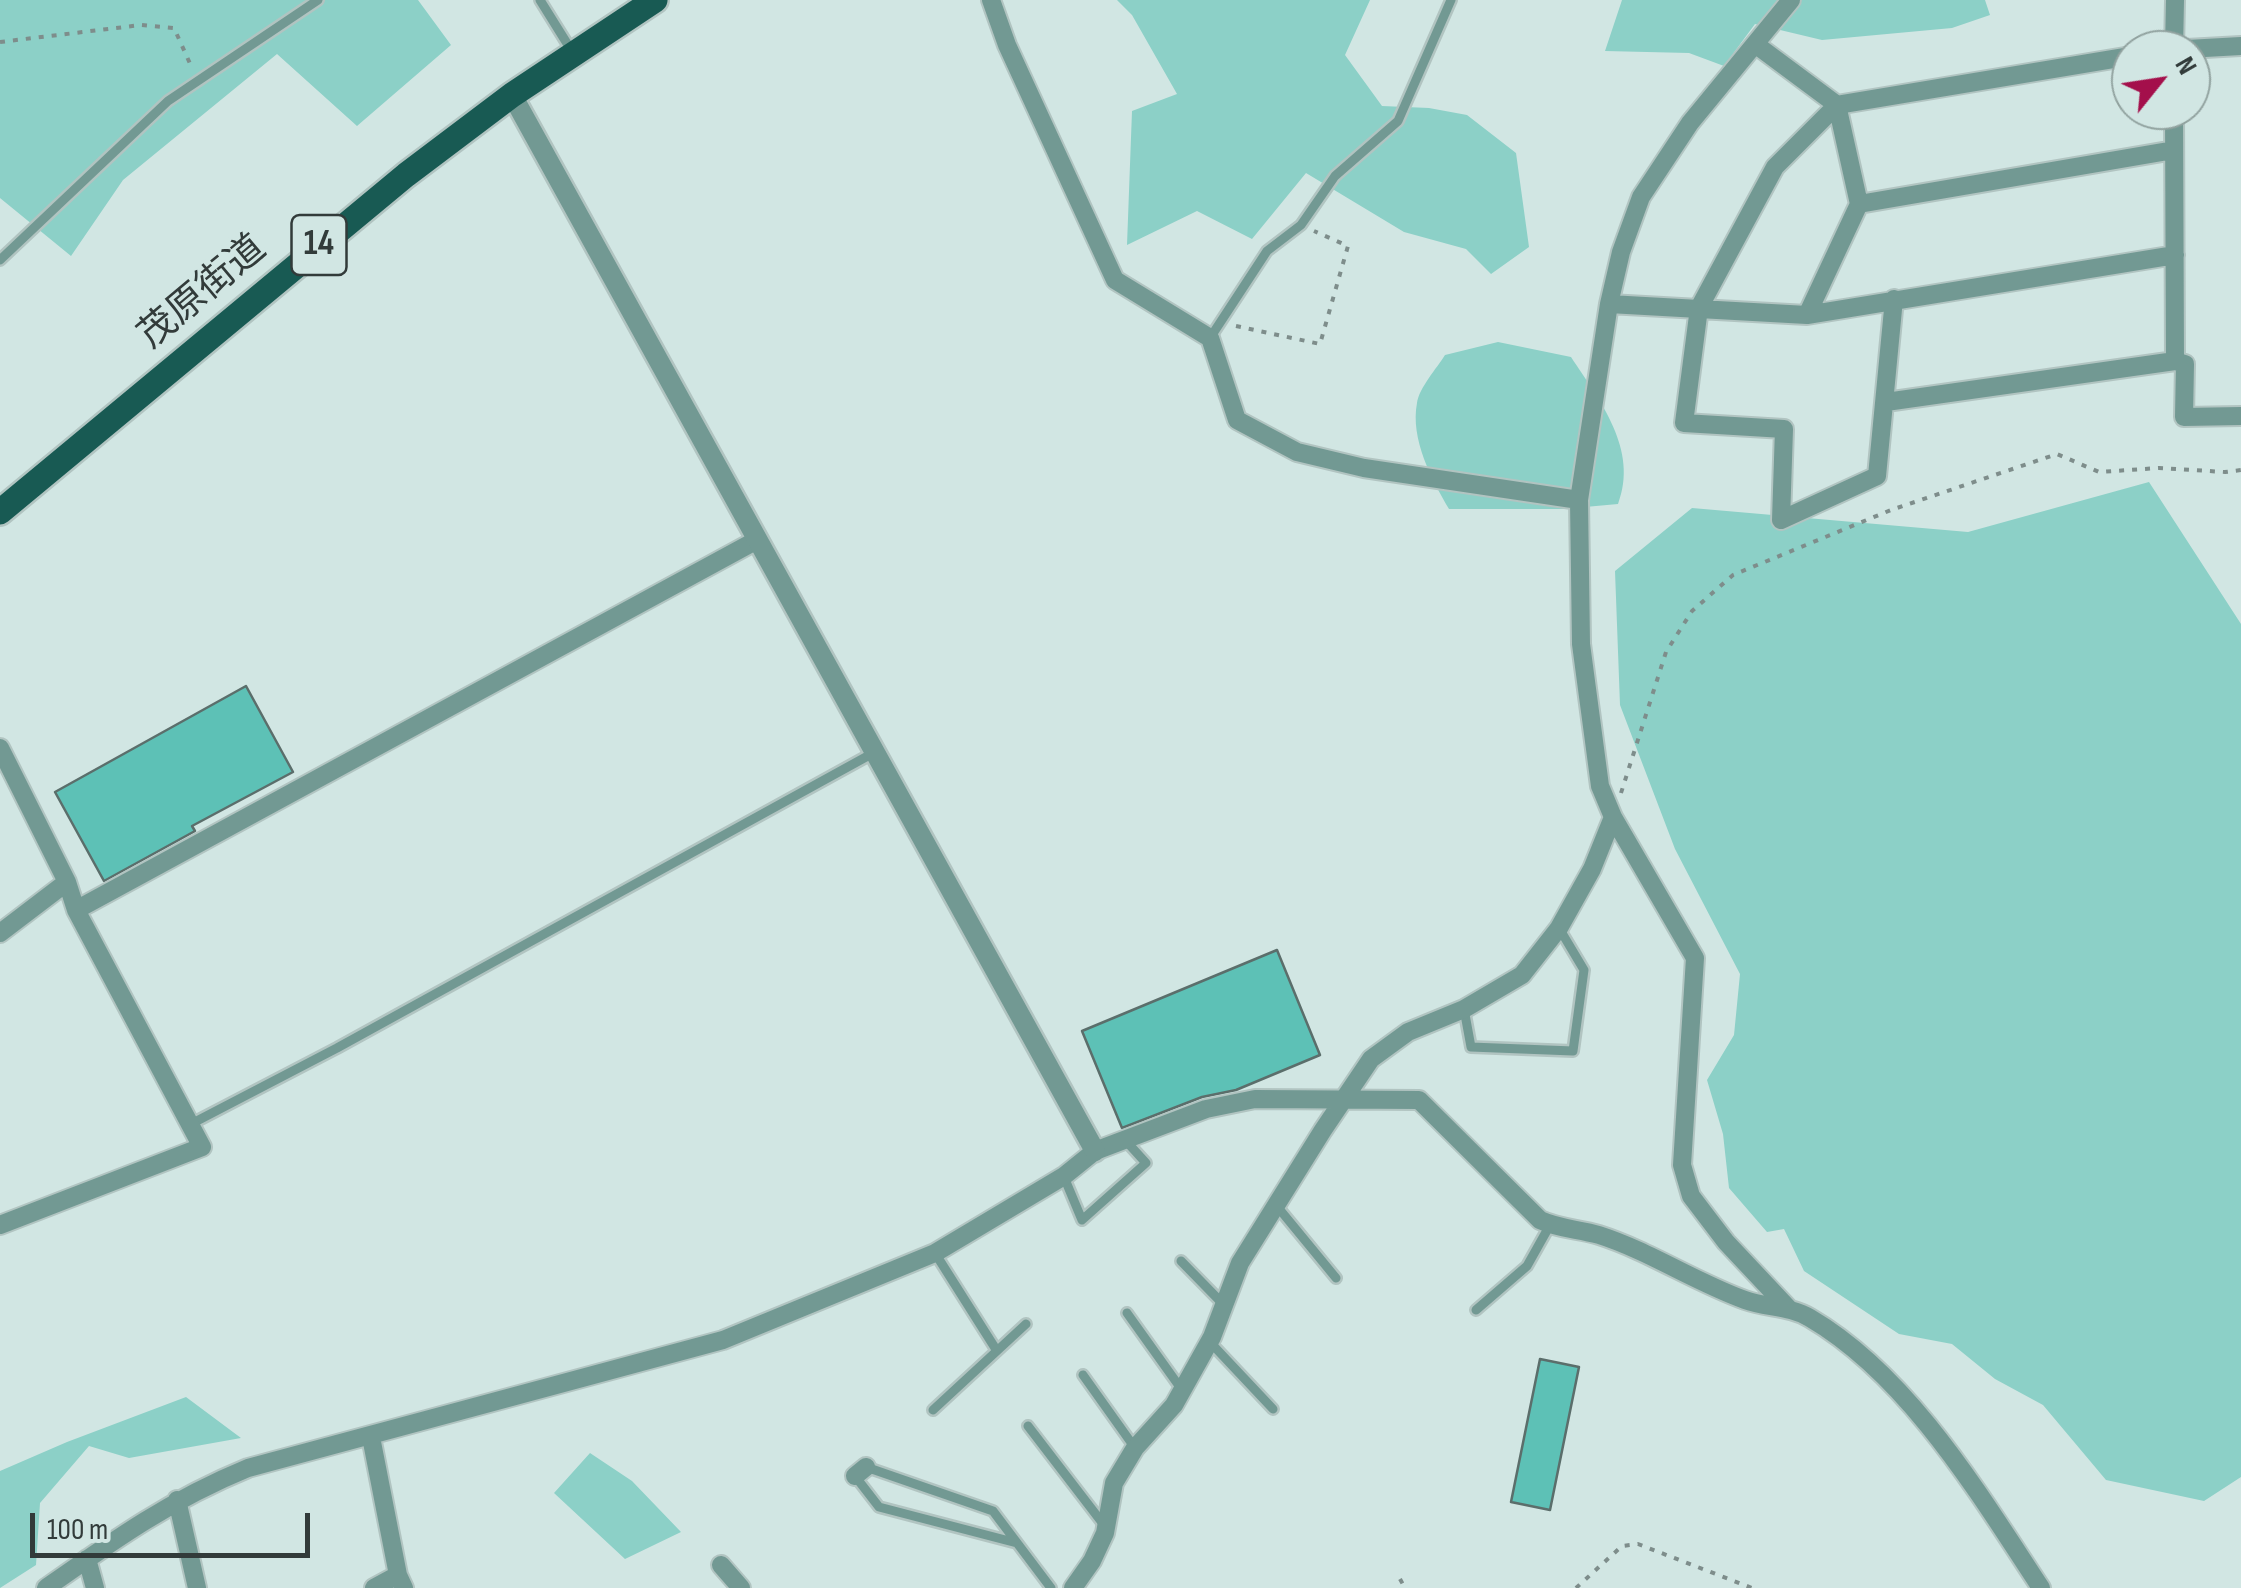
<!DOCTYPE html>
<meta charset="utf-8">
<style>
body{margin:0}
#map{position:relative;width:2241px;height:1588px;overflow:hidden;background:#d1e6e3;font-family:"Sofia Sans Condensed",sans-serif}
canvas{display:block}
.north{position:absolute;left:2111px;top:30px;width:100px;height:100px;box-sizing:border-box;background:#d1e6e3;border:2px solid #91a29f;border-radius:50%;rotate:60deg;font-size:28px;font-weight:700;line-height:40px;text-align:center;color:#323b3a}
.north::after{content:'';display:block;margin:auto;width:35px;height:45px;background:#a40f4b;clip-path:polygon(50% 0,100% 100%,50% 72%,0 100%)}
.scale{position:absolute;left:30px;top:1513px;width:280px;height:45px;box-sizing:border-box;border:5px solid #323b3a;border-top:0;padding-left:12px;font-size:30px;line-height:35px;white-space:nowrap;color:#323b3a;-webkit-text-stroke:8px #d1e6e3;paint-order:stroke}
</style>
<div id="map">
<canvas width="2241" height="1588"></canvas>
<div class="north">N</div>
<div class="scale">100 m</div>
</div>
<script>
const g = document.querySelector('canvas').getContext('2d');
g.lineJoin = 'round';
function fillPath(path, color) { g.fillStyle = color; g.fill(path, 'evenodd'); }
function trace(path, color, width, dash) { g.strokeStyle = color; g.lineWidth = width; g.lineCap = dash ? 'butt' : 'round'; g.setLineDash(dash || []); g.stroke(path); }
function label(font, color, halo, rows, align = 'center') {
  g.font = font + ' "Sofia Sans Condensed","Noto Sans JP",sans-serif'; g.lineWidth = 8; g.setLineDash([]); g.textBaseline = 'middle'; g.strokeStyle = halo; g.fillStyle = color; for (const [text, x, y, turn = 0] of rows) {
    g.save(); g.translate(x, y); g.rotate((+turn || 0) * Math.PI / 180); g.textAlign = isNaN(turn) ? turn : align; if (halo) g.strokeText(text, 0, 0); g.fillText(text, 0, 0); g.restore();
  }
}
fillPath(new Path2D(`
 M0 0H418L451 45 357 126 277 54 123 180 71 256 0 198Z
 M1117 0H1370L1345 55 1382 106 1429 108 1467 115 1516 153 1529 247 1491 274 1466 249 1404 232 1306 173 1252 239 1197 211 1127 245 1132 111 1177 94 1132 15Z
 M1622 0H1985L1990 15 1952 28 1822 40 1755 24 1724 66 1689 53 1605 51Z
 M1498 342 1571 357C1600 401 1639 450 1618 504L1563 509H1449C1432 480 1410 439 1417 403 1419 388 1437 368 1445 355Z
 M2149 482 2241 624V1477L2204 1501 2106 1480 2043 1405 1995 1379 1952 1344 1899 1334 1804 1271 1784 1229 1767 1232 1729 1188 1723 1134 1707 1080 1734 1035 1740 974 1675 849 1620 705 1615 571 1692 508 1968 532Z
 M186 1397 241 1438 129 1458 89 1446 40 1503 36 1565 0 1588V1471L67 1442Z
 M590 1453 632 1481 681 1532 625 1559 554 1493Z`), '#8cd0c7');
const building = new Path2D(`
 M246 686 293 772 192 826 195 831 104 881 55 792Z
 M1277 950 1320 1055 1236 1090 1202 1097 1122 1128 1082 1031Z
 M1540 1359 1579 1367 1550 1510 1511 1502Z`);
fillPath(building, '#5dc1b6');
trace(building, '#5b6e6b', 2.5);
const service = new Path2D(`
 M540 0 573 53
 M0 260 168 101 318 0
 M1210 338 1267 251 1301 225 1335 176 1398 121 1451 0
 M1464 1009 1471 1047 1573 1051 1584 970 1559 928
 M191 1124 337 1048 875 752
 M1064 1177 1082 1220 1146 1163 1126 1141
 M1276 1205 1336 1278
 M935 1253 997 1351
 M1181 1261 1224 1305
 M1476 1310 1527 1266 1550 1225
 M1127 1313 1182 1390
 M1209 1341 1273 1409
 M1083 1375 1135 1448
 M933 1410 1026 1324
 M1028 1426 1104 1525
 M866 1467 993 1511 1051 1588
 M855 1476 879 1507 1017 1543`);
const minor = new Path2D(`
 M991 0 1007 45 1115 280 1210 338 1237 420 1297 452 1364 468 1579 500
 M1755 44 1837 105 1859 204 1807 315
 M2169 50 2241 46
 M2174 50 2175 0
 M2174 110 2175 361 2185 364 2184 417 2241 416
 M1859 204 2174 150
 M1894 299 1877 476 1781 520 1784 429 1684 423 1699 308 1775 167 1837 105 2131 56
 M1609 304 1807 315 2175 255
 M1886 402 2175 361
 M0 748 67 882 76 910 202 1147 0 1225
 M76 910 757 540
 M0 933 67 882
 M1788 1308 1726 1242 1691 1196 1682 1165 1695 958 1613 817 1600 786 1581 644 1579 500 1609 304 1621 252 1641 197 1690 123 1791 0
 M371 1437 398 1575 404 1588
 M855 1476 866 1467
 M177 1500 197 1588
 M87 1559 95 1588
 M721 1565 741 1588
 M46 1588C114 1540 170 1500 248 1468L723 1340 935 1253 1064 1176 1095 1151 1206 1109 1255 1099 1419 1100 1540 1220C1559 1229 1579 1229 1599 1235 1649 1251 1695 1282 1745 1300 1767 1308 1790 1306 1810 1318 1909 1376 1979 1494 2041 1588
 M374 1588 398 1575
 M1073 1588 1092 1561 1105 1533 1114 1483 1135 1448 1174 1405 1212 1337 1240 1263 1323 1130 1371 1059 1408 1032 1464 1009 1522 975 1559 928 1592 869 1613 817`);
const tertiary = new Path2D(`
 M512 95 1095 1151`);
const primary = new Path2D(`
 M0 512 406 175 512 95 655 0`);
trace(service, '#b1c4c1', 14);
trace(minor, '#b1c4c1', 22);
trace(tertiary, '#b1c4c1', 25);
trace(primary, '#b1c4c1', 30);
trace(new Path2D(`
 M0 42 141 25 174 28 192 68
 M1236 326 1320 344 1348 246 1314 231
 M1621 793 1666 652 1692 611 1733 575 1891 510 2057 454 2099 472 2159 468 2225 472 2241 470
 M1400 1579 1405 1588
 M1576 1588 1622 1546 1638 1544 1752 1588`), '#7e8d8b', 4, [5, 8]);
trace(service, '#729993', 9);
trace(minor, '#729993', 18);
trace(tertiary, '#729993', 20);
trace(primary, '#185a53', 25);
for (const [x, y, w] of [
 [319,245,55]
]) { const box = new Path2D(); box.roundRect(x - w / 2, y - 30, w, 60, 8); g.fillStyle = '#d1e6e3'; g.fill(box); trace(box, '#323b3a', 2.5); }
label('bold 35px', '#323b3a', null, [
 ["14",319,245]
]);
label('38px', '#323b3a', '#d1e6e3', [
 ["茂原街道",203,293,-40]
]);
</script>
